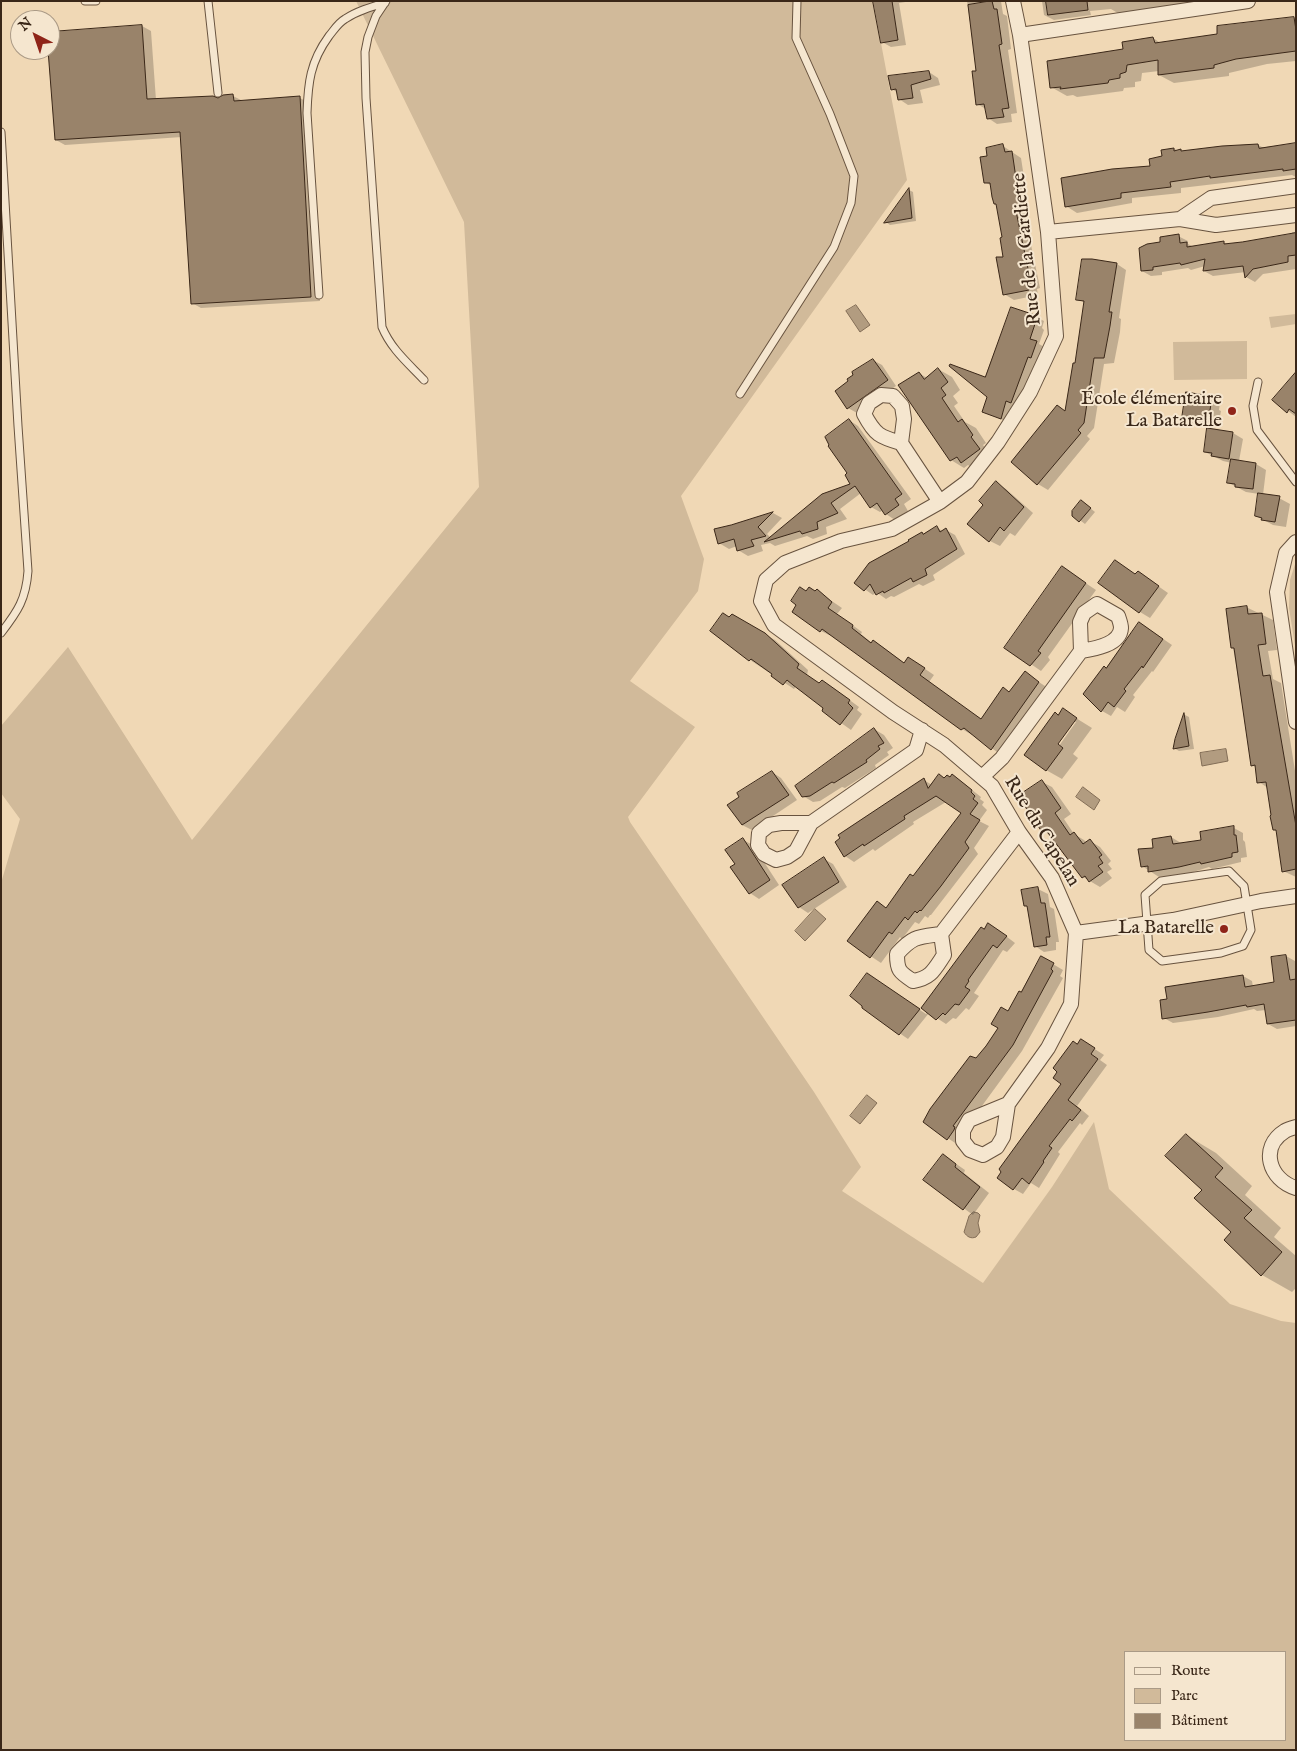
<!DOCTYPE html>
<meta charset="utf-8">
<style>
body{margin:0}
#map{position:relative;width:1297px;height:1751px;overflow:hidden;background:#f0d8b5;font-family:"IM FELL English",serif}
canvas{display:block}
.frame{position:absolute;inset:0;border:2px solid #3a2718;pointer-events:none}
.legend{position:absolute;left:1124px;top:1651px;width:162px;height:90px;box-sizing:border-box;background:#f5e6cf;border:1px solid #aa9a86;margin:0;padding:6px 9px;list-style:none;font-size:15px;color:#3a2718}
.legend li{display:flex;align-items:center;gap:10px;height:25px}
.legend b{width:25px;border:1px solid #aa9a86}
.north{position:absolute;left:10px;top:10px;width:50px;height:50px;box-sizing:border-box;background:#f5e6cf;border:1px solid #aa9a86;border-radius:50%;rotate:319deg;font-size:14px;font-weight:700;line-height:20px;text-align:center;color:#3a2718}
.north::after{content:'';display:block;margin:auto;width:18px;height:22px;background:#8f2418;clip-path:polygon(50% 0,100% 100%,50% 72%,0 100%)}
</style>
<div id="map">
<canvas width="1297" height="1751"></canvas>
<div class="frame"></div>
<ul class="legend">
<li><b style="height:6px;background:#f5e6cf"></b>Route</li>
<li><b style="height:14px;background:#d1ba9a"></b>Parc</li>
<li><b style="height:14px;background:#99836a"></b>Bâtiment</li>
</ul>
<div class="north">N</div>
</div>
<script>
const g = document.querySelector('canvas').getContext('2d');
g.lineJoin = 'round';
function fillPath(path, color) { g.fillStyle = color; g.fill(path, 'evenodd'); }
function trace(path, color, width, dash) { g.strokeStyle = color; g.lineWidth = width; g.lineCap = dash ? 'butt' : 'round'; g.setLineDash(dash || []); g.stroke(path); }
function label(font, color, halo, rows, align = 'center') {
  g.font = font + ' "IM FELL English",serif'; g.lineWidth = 4; g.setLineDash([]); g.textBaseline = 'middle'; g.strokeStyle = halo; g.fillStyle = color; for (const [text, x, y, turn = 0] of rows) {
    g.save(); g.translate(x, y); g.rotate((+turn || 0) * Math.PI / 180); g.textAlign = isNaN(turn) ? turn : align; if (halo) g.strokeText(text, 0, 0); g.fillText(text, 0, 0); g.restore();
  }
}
fillPath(new Path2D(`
 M356 1H873L907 180 681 496 704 559 698 591 630 681 695 727 628 817 630 822 814 1092 861 1167 842 1191 983 1283 1052 1187 1094 1122 1109 1189 1230 1304 1281 1321 1296 1323V1750H1V883L20 819 1 793V726L68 647 192 840 479 487 464 222ZM1126 1652H1286V1740H1126Z
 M1296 314V324L1271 328 1269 317Z
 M1247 341V379L1174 380 1173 342Z
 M1296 561V652L1289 608 1290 580Z`), '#d1ba9a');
const water = new Path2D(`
 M856 305 870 325 860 332 846 311Z
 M1226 749 1228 761 1202 766 1200 753Z
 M1083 787 1100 800 1094 810 1076 797Z
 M815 909 826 919 805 941 795 931Z
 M867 1095 877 1103 860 1124 850 1116Z
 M974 1212 978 1213 980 1215 978 1223 980 1232 976 1237C971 1239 967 1237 964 1232L969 1216Z`);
fillPath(water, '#b29c80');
trace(water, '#826d56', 1);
fillPath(new Path2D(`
 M874 1H912L899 3 906 45 891 47 882 42Z
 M967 1H1001L1003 14 1007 16 1011 49 1008 50 1017 113 1011 114 1012 122 997 124 988 118 986 109 977 104V72Z
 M1042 1H1200L1175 5 1176 8 1121 15 1111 9 1090 11 1091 15 1054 20 1044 15Z
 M1293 18 1296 19V61L1267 64 1229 73V76L1174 83 1159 75V71L1142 73 1141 81 1135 82V87L1124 88 1123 91 1077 97 1073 95 1067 96 1051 87 1124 50 1153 38 1162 44 1218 35Z
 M142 26 151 31 156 100H218L233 96 243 101 300 98 309 103 320 301 201 308 192 303 182 137 65 145 56 140 50 50V33Z
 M929 72 938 78 940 85 920 90 923 103 908 105 899 99 898 93 892 89Z
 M1296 144V177L1292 175 1181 188V193L1132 198V203L1077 213 1066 206 1152 167 1174 149 1183 152 1258 145 1264 148Z
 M1003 146 1021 158 1026 190 1023 191 1028 215 1025 216 1040 288 1037 289 1038 295 1014 300 1004 294V238L998 205 995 204 992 186 985 182 989 157Z
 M909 190 913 192 916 221 890 225 886 222Z
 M1292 232H1296V269L1263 274 1255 282 1246 277V272L1213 276 1204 271 1205 266 1191 270 1188 268 1162 272V275L1151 276 1142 271 1162 243 1178 236 1188 241V244L1194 247 1223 242 1229 245 1293 235Z
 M1117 264 1126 270 1119 318 1121 319 1120 332 1114 363 1104 364 1094 428 1087 436 1090 439 1048 490 1038 484 1013 462 1066 412 1076 364 1085 303 1078 299Z
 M1034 316 1044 321 1042 328 1044 330 1039 344 1046 348 1011 424 983 411 989 396 986 378Z
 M873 360 882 365 896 386 857 413 848 408Z
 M938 369 952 377 960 390 953 396 958 403 954 406 965 422 976 428 986 443 983 445 992 457 975 469 968 465 964 468 951 460 919 373 927 378Z
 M1296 373V417L1274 400Z
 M1210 397 1220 403 1219 410 1221 411 1218 427 1194 424 1184 418Z
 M849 420 858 426 911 499 904 504 908 511 895 520 886 514 883 510 880 512 871 507 861 493 840 509 847 519 826 527 827 534 813 539 807 536 775 546 770 543 761 545 763 551 748 556 738 550 737 546 729 549 719 543 731 526 773 513 782 518 767 534 771 538 852 485 848 474Z
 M1208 429 1233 433 1243 439 1239 461 1256 464 1266 470 1263 495 1279 498 1290 504 1286 527 1273 525 1256 516 1259 494 1246 492 1229 483 1232 463 1223 461 1205 452Z
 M996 483 1006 489 1033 513 1015 536 1010 533 1000 546 990 541 969 524 985 505Z
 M1085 504 1095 512 1085 524 1073 515Z
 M937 528 943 531 946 530 955 535 965 554 933 575 935 580 923 586 919 584 894 597 891 596 886 599 876 592 873 595 856 583 924 535Z
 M1063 568 1096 590 1048 657 1050 660 1041 671 1006 647Z
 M1136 575 1148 579 1168 593 1150 618 1140 612Z
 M817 591 842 608 837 614 862 632 861 634 872 643 874 642 883 647 905 664 909 658 934 675 929 682 982 720 1010 693 1025 673 1048 688 1001 755 973 734 972 735 962 729 831 635V636L821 631 793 611 807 592 816 593Z
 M1246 607 1273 620 1277 650 1268 651 1273 679 1281 683 1296 777V877L1283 871 1277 831 1274 830 1268 788 1259 782 1257 768 1252 765 1227 610Z
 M732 616 775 640 808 670 807 675 820 684 832 687 859 707 857 710 862 714 851 730 823 710 824 707 796 686 794 689 750 660 730 619Z
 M1140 623 1172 645 1153 672 1152 671 1133 695 1135 697 1125 712 1117 707 1111 716 1102 711 1107 669Z
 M1063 710 1092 728 1073 754 1078 758 1062 779 1046 770 1059 716ZM1073 722H1076L1056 750 1054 749Z
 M1185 715 1189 717 1194 749 1179 751 1174 748Z
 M874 729 884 735 893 748 887 752 889 755 875 765 876 768 845 788 842 787 820 801 813 802 803 796Z
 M772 772 781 778 797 800 752 830 742 825Z
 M945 779 962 782 981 797 980 799 984 802 982 805 987 810 979 821 989 826 974 848 978 854 931 915H930L928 918 925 916 919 924 915 922 902 939 900 937 881 963 848 941 877 903 887 909 914 877 962 813 946 802 913 822 914 824 875 851 873 849 854 862 845 856 924 780 932 785Z
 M1042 782 1052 787 1071 814 1064 819 1074 834 1084 840 1087 843 1090 841 1100 847 1111 861 1108 864 1112 869 1107 872 1112 878 1100 887 1083 877 1052 836 1043 831Z
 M1234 828 1243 833V840L1245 842 1247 857 1241 858V862L1212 869 1209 867 1190 873 1159 877 1142 866 1154 849 1171 837 1181 843 1203 841Z
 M743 840 753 845 779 885 759 899 750 893 736 864Z
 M824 859 833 864 847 887 808 913 799 907Z
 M1038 889 1048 894 1050 907 1054 909 1059 942H1056V950L1044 952 1035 946 1029 907 1026 905Z
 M984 930H998L1015 943 1007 952 1003 950 974 993 979 996 969 1010 966 1008 956 1019 953 1018 946 1024 929 1013 908 1039 863 1008 875 980 926 1014Z
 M1286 956 1295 961 1296 966V1026L1277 1029 1268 1024 1266 1010 1257 1011 1254 1009 1218 1017 1173 1023 1164 1018 1243 976 1252 981 1253 987 1276 983Z
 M1041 957 1063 970 1060 976 1063 978 1022 1051 963 1132 958 1145 924 1122 977 1059 1000 1028 1008 1012 1022 994Z
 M1078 1045 1090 1046 1104 1055 1100 1060 1107 1065 1077 1106 1089 1116 1082 1125 1080 1123 1058 1152 1060 1154 1039 1188 1031 1183 1023 1194 1014 1189 1063 1084Z
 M1186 1135 1216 1153 1252 1186 1245 1195 1281 1228 1274 1237 1296 1256V1288L1292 1292 1262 1275 1204 1190Z
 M952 1161 965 1170 964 1173 989 1193 973 1215 925 1180Z`), '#0003');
const building = new Path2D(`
 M873 1H892L898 40 881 43Z
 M992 1 994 9H997L1002 44 999 45 1009 108 1002 109 1004 117 987 119 984 104 976 105 972 71H976L968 5Z
 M1046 1H1087L1088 10 1048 15Z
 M1294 17 1296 30V51L1236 59 1214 65V68L1158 75V60L1127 65 1126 72 1120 74V78L1109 80 1108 83 1060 89 1061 87 1050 88 1047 61 1123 49 1122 42 1153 37 1155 43 1217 34V26Z
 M142 25 147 99 213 96 218 98 223 95 233 94 234 101 300 96 311 297 191 304 180 132 55 140 48 50H50V32Z
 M929 71 931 79 911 85 913 98 898 100 896 89 891 90 888 76Z
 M1296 143V169L1283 171V169L1210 178V176L1170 182 1171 187 1121 193V198L1065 207 1061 178 1112 169 1150 166 1149 159 1162 156 1161 150 1174 148V151L1181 149V151L1222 146 1258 144 1259 148Z
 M1003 144 1005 152 1012 151 1017 185 1015 186 1020 210 1016 211 1031 283 1028 284 1029 290 1003 295 996 257H1003L1000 238 1002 237 996 204H994L992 197 990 183H984L980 157 987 156 986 148Z
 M909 188 912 218 884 223Z
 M1296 233V255L1288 256V262L1253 269 1245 278 1243 266 1203 271 1205 259 1181 265 1180 263 1153 267V270L1141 271 1139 248 1147 244 1160 242V237L1179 234 1180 243 1187 242V247L1224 241V244L1242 242Z
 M1082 259H1092L1117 263 1109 312H1112L1110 326 1104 358H1094L1084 423 1078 430 1081 433 1037 485 1011 462 1057 405 1065 411 1073 363H1075L1084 301 1076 300Z
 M1011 307 1035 315 1033 321 1035 324 1030 339 1037 341 1031 358 1028 357 1011 403 1006 401 1001 419 982 412 987 397 949 366 950 364 985 377Z
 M873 359 888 380 847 409 835 391 848 381 847 379 853 375 852 372Z
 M938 368 948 382 941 388 946 395 942 398 958 422 962 419 973 435 971 437 980 449 961 463 957 457 950 461 898 385 919 372 924 379Z
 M1296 372V414L1289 409 1287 413 1272 400Z
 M1186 392 1210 396 1209 403 1211 404 1208 422 1182 418Z
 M849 419 902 494 895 499 899 505 885 515 877 503 870 508 855 486 831 503 838 513 817 522 818 529 802 534 800 531 764 542 822 494 850 484 845 475 847 473 828 446 829 445 825 437Z
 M1207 428 1233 432 1229 459 1211 456 1212 453 1204 452Z
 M1231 459 1256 463 1253 489 1235 487V484L1227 483Z
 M996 481 1024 507 1004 531 1000 527 989 542 967 524 983 505 979 501Z
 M1258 493 1280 496 1275 522 1261 520 1262 518 1255 516Z
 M1081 500 1091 508 1079 522 1072 516V511Z
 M773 512 758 527 766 536 751 540 754 546 737 551 734 539 718 544 714 529 731 525Z
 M937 526 940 532 946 528 957 549 925 569 927 575 913 582 911 578 884 593 883 591 876 595 870 584 864 591 854 583 869 563 909 541 908 540 922 532 923 534Z
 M1115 560 1135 574 1138 571 1159 586 1139 613 1098 583Z
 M1062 566 1086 583 1038 651 1041 653 1030 666 1004 648Z
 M800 587 806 591 809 587 815 591 817 589 832 602 828 608 853 625 852 628 871 643 873 640 904 663 908 657 925 668 920 675 981 719 1003 687 1009 692 1025 671 1039 682 991 750 964 728 961 730 822 629 820 632 792 612 796 605 791 601Z
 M1247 606 1248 614 1262 613 1266 644 1258 645 1263 676 1270 675 1296 826V869L1282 872 1276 830H1273L1270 816 1271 815 1266 782 1257 783 1255 765 1251 766 1234 648H1231L1226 609Z
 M723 613 729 617 732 614 765 633 799 664 797 668 819 683 822 680 850 700 848 703 853 708 840 725 822 711 823 708 793 685 787 680 783 685 771 676 772 674 751 659 749 661 710 631Z
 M1139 622 1163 639 1143 668 1142 666 1124 689 1126 691 1114 707 1108 702 1101 712 1083 694 1104 666 1106 668Z
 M1063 708 1077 718 1058 744 1063 748 1046 771 1024 755 1055 712 1058 715Z
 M1184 713 1189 746 1173 749 1175 739Z
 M874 728 884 743 878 746 880 749 866 760 867 762 834 783 832 782 810 796 802 797 795 786Z
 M772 771 789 795 742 825 727 805 739 797 737 793Z
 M939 774 944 778 947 775 950 777 952 774 972 790 971 792 975 796 973 799 978 803 970 814 980 820 965 842 969 848 941 886 921 911 920 910 917 913 915 911 908 920 905 917 892 934 889 932 870 958 847 941 877 901 886 908 910 874 913 876 961 813 936 796 904 816 905 819 864 846 863 844 844 857 835 842 840 838 838 835 924 778 928 788Z
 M1042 780 1061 808 1055 813 1070 835 1074 832 1083 844 1090 839 1102 855 1099 857 1103 863 1098 866 1103 872 1089 882 1085 876 1082 878 1045 829 1042 832 1022 802 1026 800 1021 794Z
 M1234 826V835H1236L1238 852 1232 853V857L1201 864 1200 862 1179 867 1148 872V866L1141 867 1138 849 1153 848 1152 839 1171 836 1173 844 1201 840 1200 832Z
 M743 838 770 880 749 894 730 867 735 864 725 850Z
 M824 857 839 882 798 908 782 885Z
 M1038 887 1041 903H1045L1050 937H1046L1047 945 1034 947 1027 906H1024L1021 890Z
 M988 923 1007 936 997 948 993 945 968 980 969 981 965 987 970 990 959 1005 955 1004 945 1015 943 1013 936 1020 921 1008 981 927 984 929Z
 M1286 955 1290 980 1296 979V1020L1267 1024 1264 1004 1247 1007 1246 1005 1208 1012 1162 1019 1160 1000 1167 999 1165 987 1243 975 1245 987 1274 982 1271 957Z
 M1041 956 1054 963 1051 969 1053 971 1013 1045 953 1126 955 1127 954 1130 947 1140 923 1122 930 1109 970 1056 976 1058 986 1046 998 1028 991 1024 1001 1007 1008 1011 1019 991 1021 992Z
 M867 973 920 1009 899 1035 862 1008V1006L850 996Z
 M1081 1039 1095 1048 1091 1054 1098 1059 1068 1100 1081 1110 1072 1121 1070 1119 1049 1146 1052 1148 1043 1161 1044 1162 1029 1184 1022 1178 1013 1190 997 1178 1001 1172 999 1169 1061 1084 1053 1078 1057 1072 1053 1068 1073 1041 1077 1044Z
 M1186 1134 1223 1168 1215 1177 1252 1210 1244 1218 1282 1252 1261 1276 1224 1240 1231 1232 1194 1198 1202 1190 1165 1156Z
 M943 1154 956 1164 955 1167 980 1187 963 1210 923 1180Z`);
fillPath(building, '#99836a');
trace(building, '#3a2718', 1);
const lane = new Path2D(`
 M85 1H96
 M208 1 218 93
 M386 1 376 16 368 37 365 52 366 98 382 327C391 349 408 363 424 380
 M1 132 18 426 28 571C26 599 18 611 1 633
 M319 295 307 113C308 83 310 62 329 36 334 30 338 23 345 19 357 11 371 7 385 3
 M1258 382 1253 406 1257 430 1296 482
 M740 394 834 247 851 203 854 176 830 114 796 38 797 1
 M1229 871 1244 886 1251 930 1243 946 1221 953 1162 961 1149 950 1145 895 1161 881Z`);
const street = new Path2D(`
 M1020 35 1248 1
 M1180 219 1216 225 1296 215
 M1048 232 1180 219 1211 198 1296 186
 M901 443C880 437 875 435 864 414L869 403 881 395 893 396 902 406 904 419 901 443 940 502
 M1296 542 1286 553 1277 592 1296 722
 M982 777 1002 758 1081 651 1080 622 1084 613 1097 604 1118 616C1119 619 1121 624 1121 628 1120 645 1094 649 1081 651
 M811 823H781L769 825 759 833 758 845 764 854 776 860 787 857 796 851 811 823 916 750 922 730
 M1076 933 1173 920 1261 901 1296 896
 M941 934C918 937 913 936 897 954 897 970 899 972 913 981 931 978 934 970 944 955L941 934 1019 832
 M1008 1104 1003 1137 997 1147 983 1155 970 1150 963 1141V1131L969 1120 1008 1104 1048 1048 1071 1004 1076 933 1052 878 1019 832 992 786 944 745 893 712 774 625 761 601 766 580 785 563 841 541 892 529 940 502 967 482 998 442 1030 392 1056 336 1048 232 1020 35 1013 1
 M1296 1127C1292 1128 1288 1129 1285 1131 1259 1147 1269 1180 1296 1188`);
trace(lane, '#68533f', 9);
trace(street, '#68533f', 16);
trace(lane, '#f5e6cf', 7);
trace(street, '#f5e6cf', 14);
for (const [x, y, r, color] of [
 [1232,411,5,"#8f2418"],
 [1224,929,5,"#8f2418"]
]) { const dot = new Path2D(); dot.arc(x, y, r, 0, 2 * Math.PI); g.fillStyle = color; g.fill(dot); trace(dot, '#f5e6cf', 2); }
label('19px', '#3a2718', '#f5e6cf', [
 ["Rue de la Gardiette",1028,249,-96],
 ["Rue du Capelan",1041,832,58]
]);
label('19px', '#3a2718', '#f5e6cf', [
 ["École élémentaire",1222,400],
 ["La Batarelle",1222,422],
 ["La Batarelle",1214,929]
], 'right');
</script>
